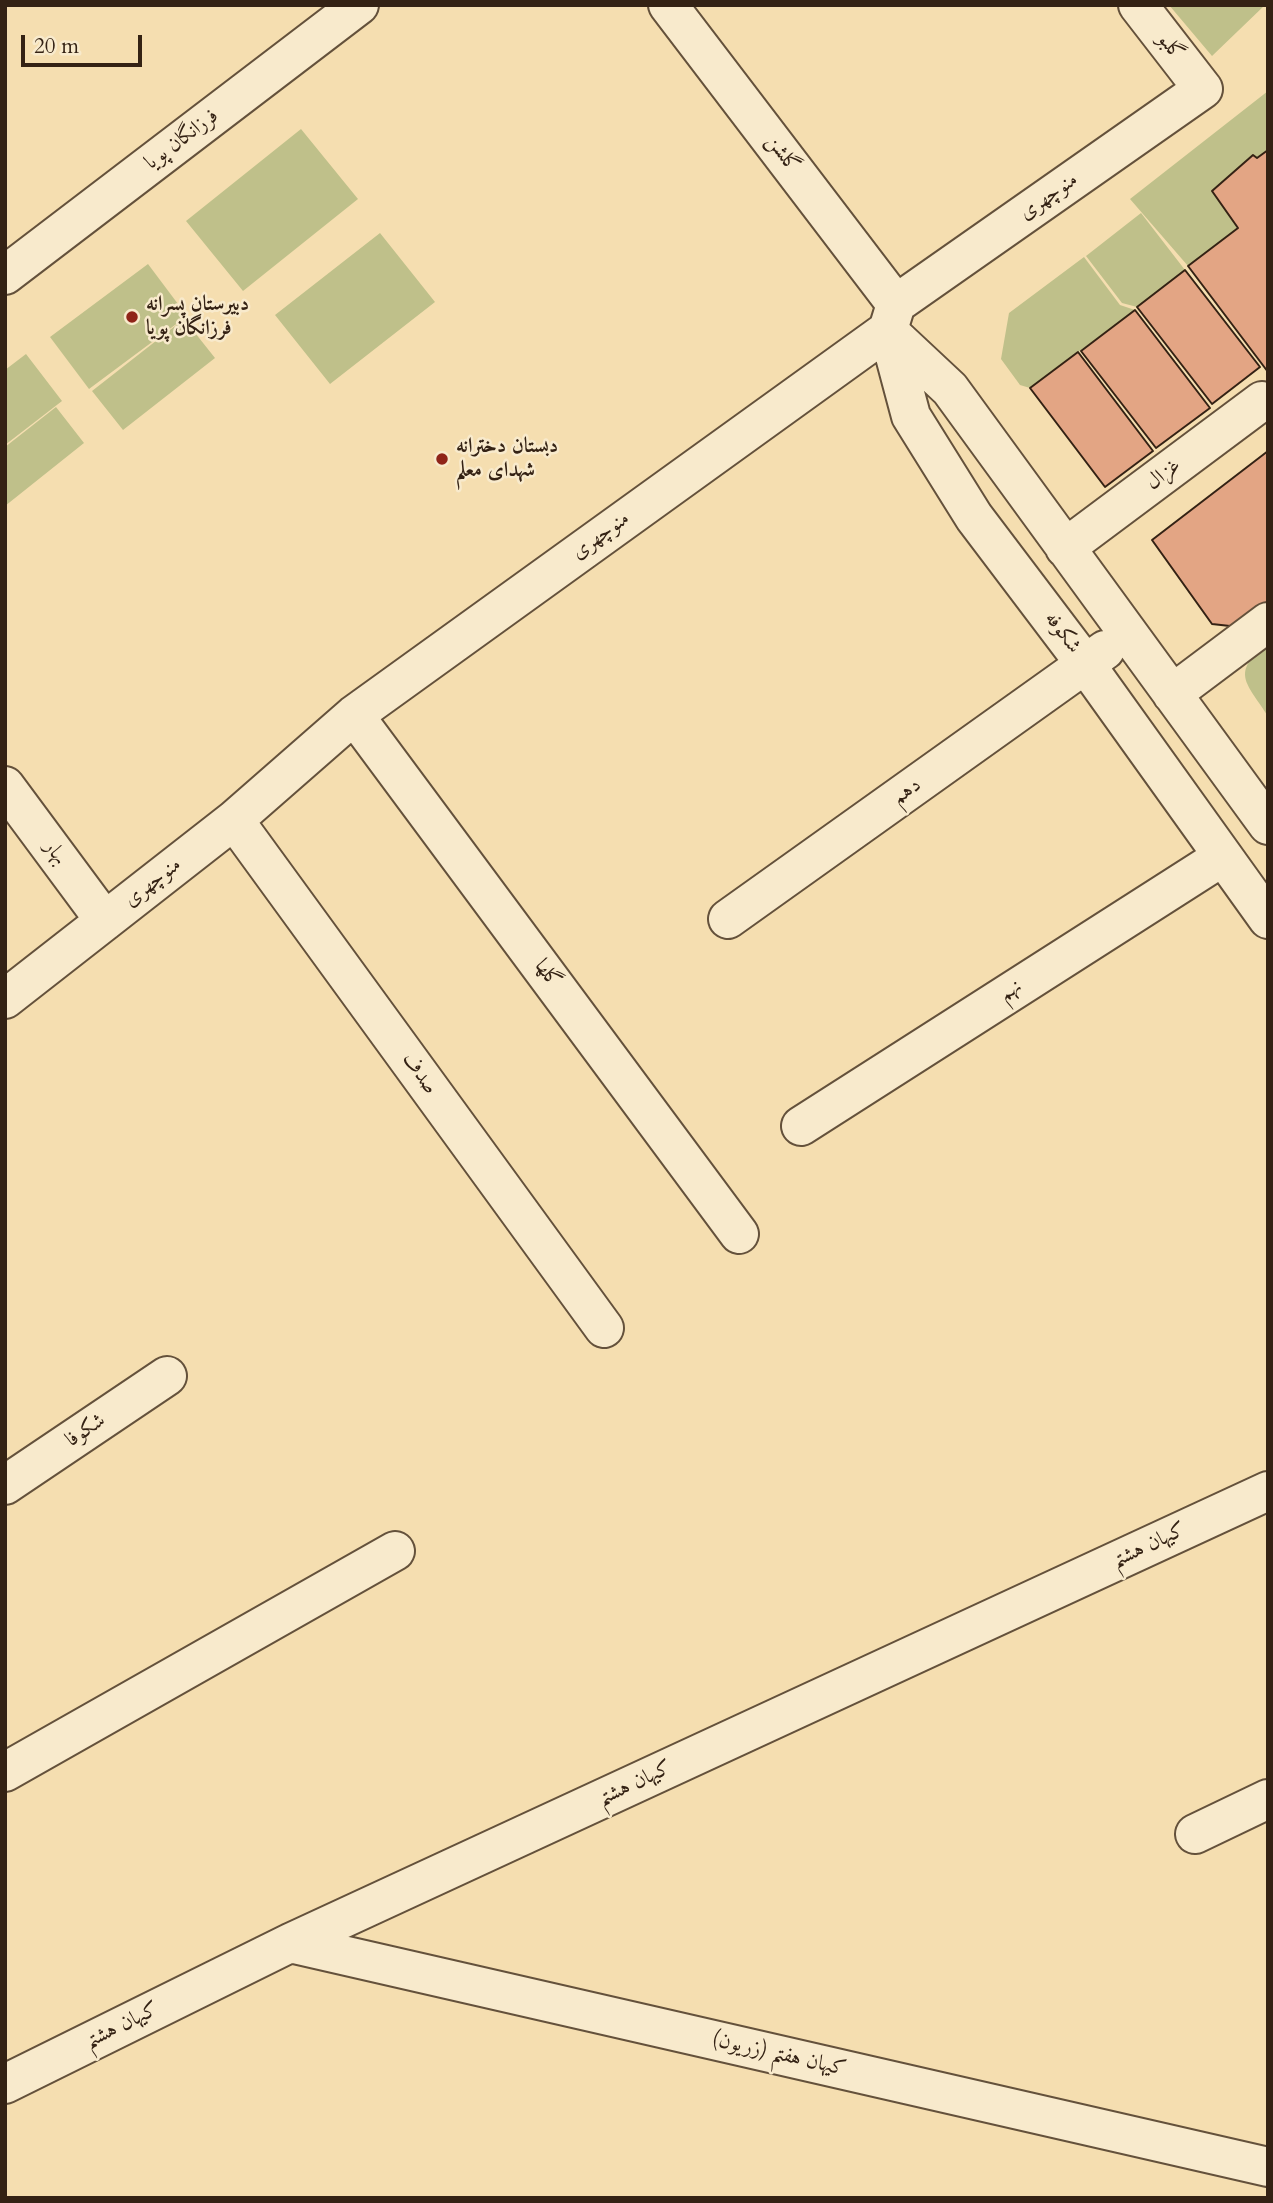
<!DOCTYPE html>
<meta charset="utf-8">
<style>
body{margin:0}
#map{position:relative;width:1273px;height:2203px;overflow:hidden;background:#f5deb0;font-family:Cardo,serif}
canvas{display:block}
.frame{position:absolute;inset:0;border:7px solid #342214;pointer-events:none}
.scale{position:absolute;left:21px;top:35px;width:121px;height:32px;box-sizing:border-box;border:4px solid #342214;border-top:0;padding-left:9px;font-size:21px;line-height:24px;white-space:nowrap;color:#342214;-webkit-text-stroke:5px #f8eacc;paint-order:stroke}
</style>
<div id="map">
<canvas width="1273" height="2203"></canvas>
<div class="frame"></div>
<div class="scale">20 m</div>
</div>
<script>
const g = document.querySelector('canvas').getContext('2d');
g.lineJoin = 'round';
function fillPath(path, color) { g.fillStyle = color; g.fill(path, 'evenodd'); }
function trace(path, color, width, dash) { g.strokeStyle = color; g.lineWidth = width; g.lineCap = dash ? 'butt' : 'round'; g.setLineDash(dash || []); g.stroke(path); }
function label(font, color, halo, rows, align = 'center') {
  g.font = font + ' Cardo,Amiri,serif'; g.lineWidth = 5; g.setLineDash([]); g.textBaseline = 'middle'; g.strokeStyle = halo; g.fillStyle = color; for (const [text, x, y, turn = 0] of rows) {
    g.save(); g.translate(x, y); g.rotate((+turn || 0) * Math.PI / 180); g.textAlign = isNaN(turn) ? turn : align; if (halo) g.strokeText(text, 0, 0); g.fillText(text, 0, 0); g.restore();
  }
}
fillPath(new Path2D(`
 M1169 5H1265L1212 56Z
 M1268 91V150L1212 191 1238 228 1188 266 1130 199Z
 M301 129 358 199 243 291 186 221Z
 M1141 213 1185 270 1137 307 1122 303 1086 256Z
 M380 233 435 302 330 384 275 315Z
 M1084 257 1120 305 1135 310 1030 388 1020 385 1001 359 1009 313Z
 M148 264 187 316 89 389 50 337Z
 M184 319 215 358 123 430 92 391Z
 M26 354 62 401 5 445V370Z
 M56 407 84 443 5 506V447Z
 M1268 643V716C1246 682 1230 673 1268 643Z`), '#bfc08a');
const building = new Path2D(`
 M1268 150V372L1188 266 1238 228 1212 191 1253 155 1257 158Z
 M1185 270 1260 367 1212 404 1137 307Z
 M1135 310 1210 408 1156 448 1081 351Z
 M1078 352 1153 451 1105 487 1030 388Z
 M1268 451V605L1239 627 1212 624 1152 540Z`);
fillPath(building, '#e3a584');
trace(building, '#342214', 2);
const minor = new Path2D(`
 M668 5 896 304
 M5 275 359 5
 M888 330 911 416 974 517 1086 665 1268 919
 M888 331 950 389 1268 825
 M1065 548 1262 401
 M1172 694 1268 622
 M354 715 739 1234
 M5 786 105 921
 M234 820 604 1328
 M728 919 1105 650
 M5 999 234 820 354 715 888 330 896 304 1203 89 1138 5
 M801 1126 1222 857
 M5 1485 167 1376
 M5 1772 395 1551
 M1195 1834 1268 1799
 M290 1943 1268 2167
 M5 2084 290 1943 1268 1491`);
trace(minor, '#64513b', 42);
trace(minor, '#f8eacc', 38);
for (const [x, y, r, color] of [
 [132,317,7,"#8f2418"],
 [442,459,7,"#8f2418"]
]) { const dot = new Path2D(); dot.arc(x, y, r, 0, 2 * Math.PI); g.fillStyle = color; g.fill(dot); trace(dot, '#f8eacc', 2.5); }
label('21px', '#342214', '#f8eacc', [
 ["گلبو",1170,47,52],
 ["فرزانگان پویا",182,140,-37],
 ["گلشن",782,154,53],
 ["منوچهری",1049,197,-35],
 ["غزال",1164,475,-37],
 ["منوچهری",601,536,-36],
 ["شکوفه",1062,633,53],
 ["دهم",907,792,-35],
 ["بهار",55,853,54],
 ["منوچهری",153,883,-38],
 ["گلها",547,974,53],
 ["نهم",1011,991,-33],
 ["صدف",419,1074,54],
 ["شکوفا",86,1431,-34],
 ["کیهان هشتم",1149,1546,-25],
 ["کیهان هشتم",635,1784,-25],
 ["کیهان هشتم",122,2026,-26],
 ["کیهان هفتم (زریون)",779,2055,13]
]);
label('bold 21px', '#342214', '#f8eacc', [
 ["دبیرستان پسرانه",146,305],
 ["فرزانگان پویا",146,329],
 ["دبستان دخترانه",456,447],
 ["شهدای معلم",456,471]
], 'left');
</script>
